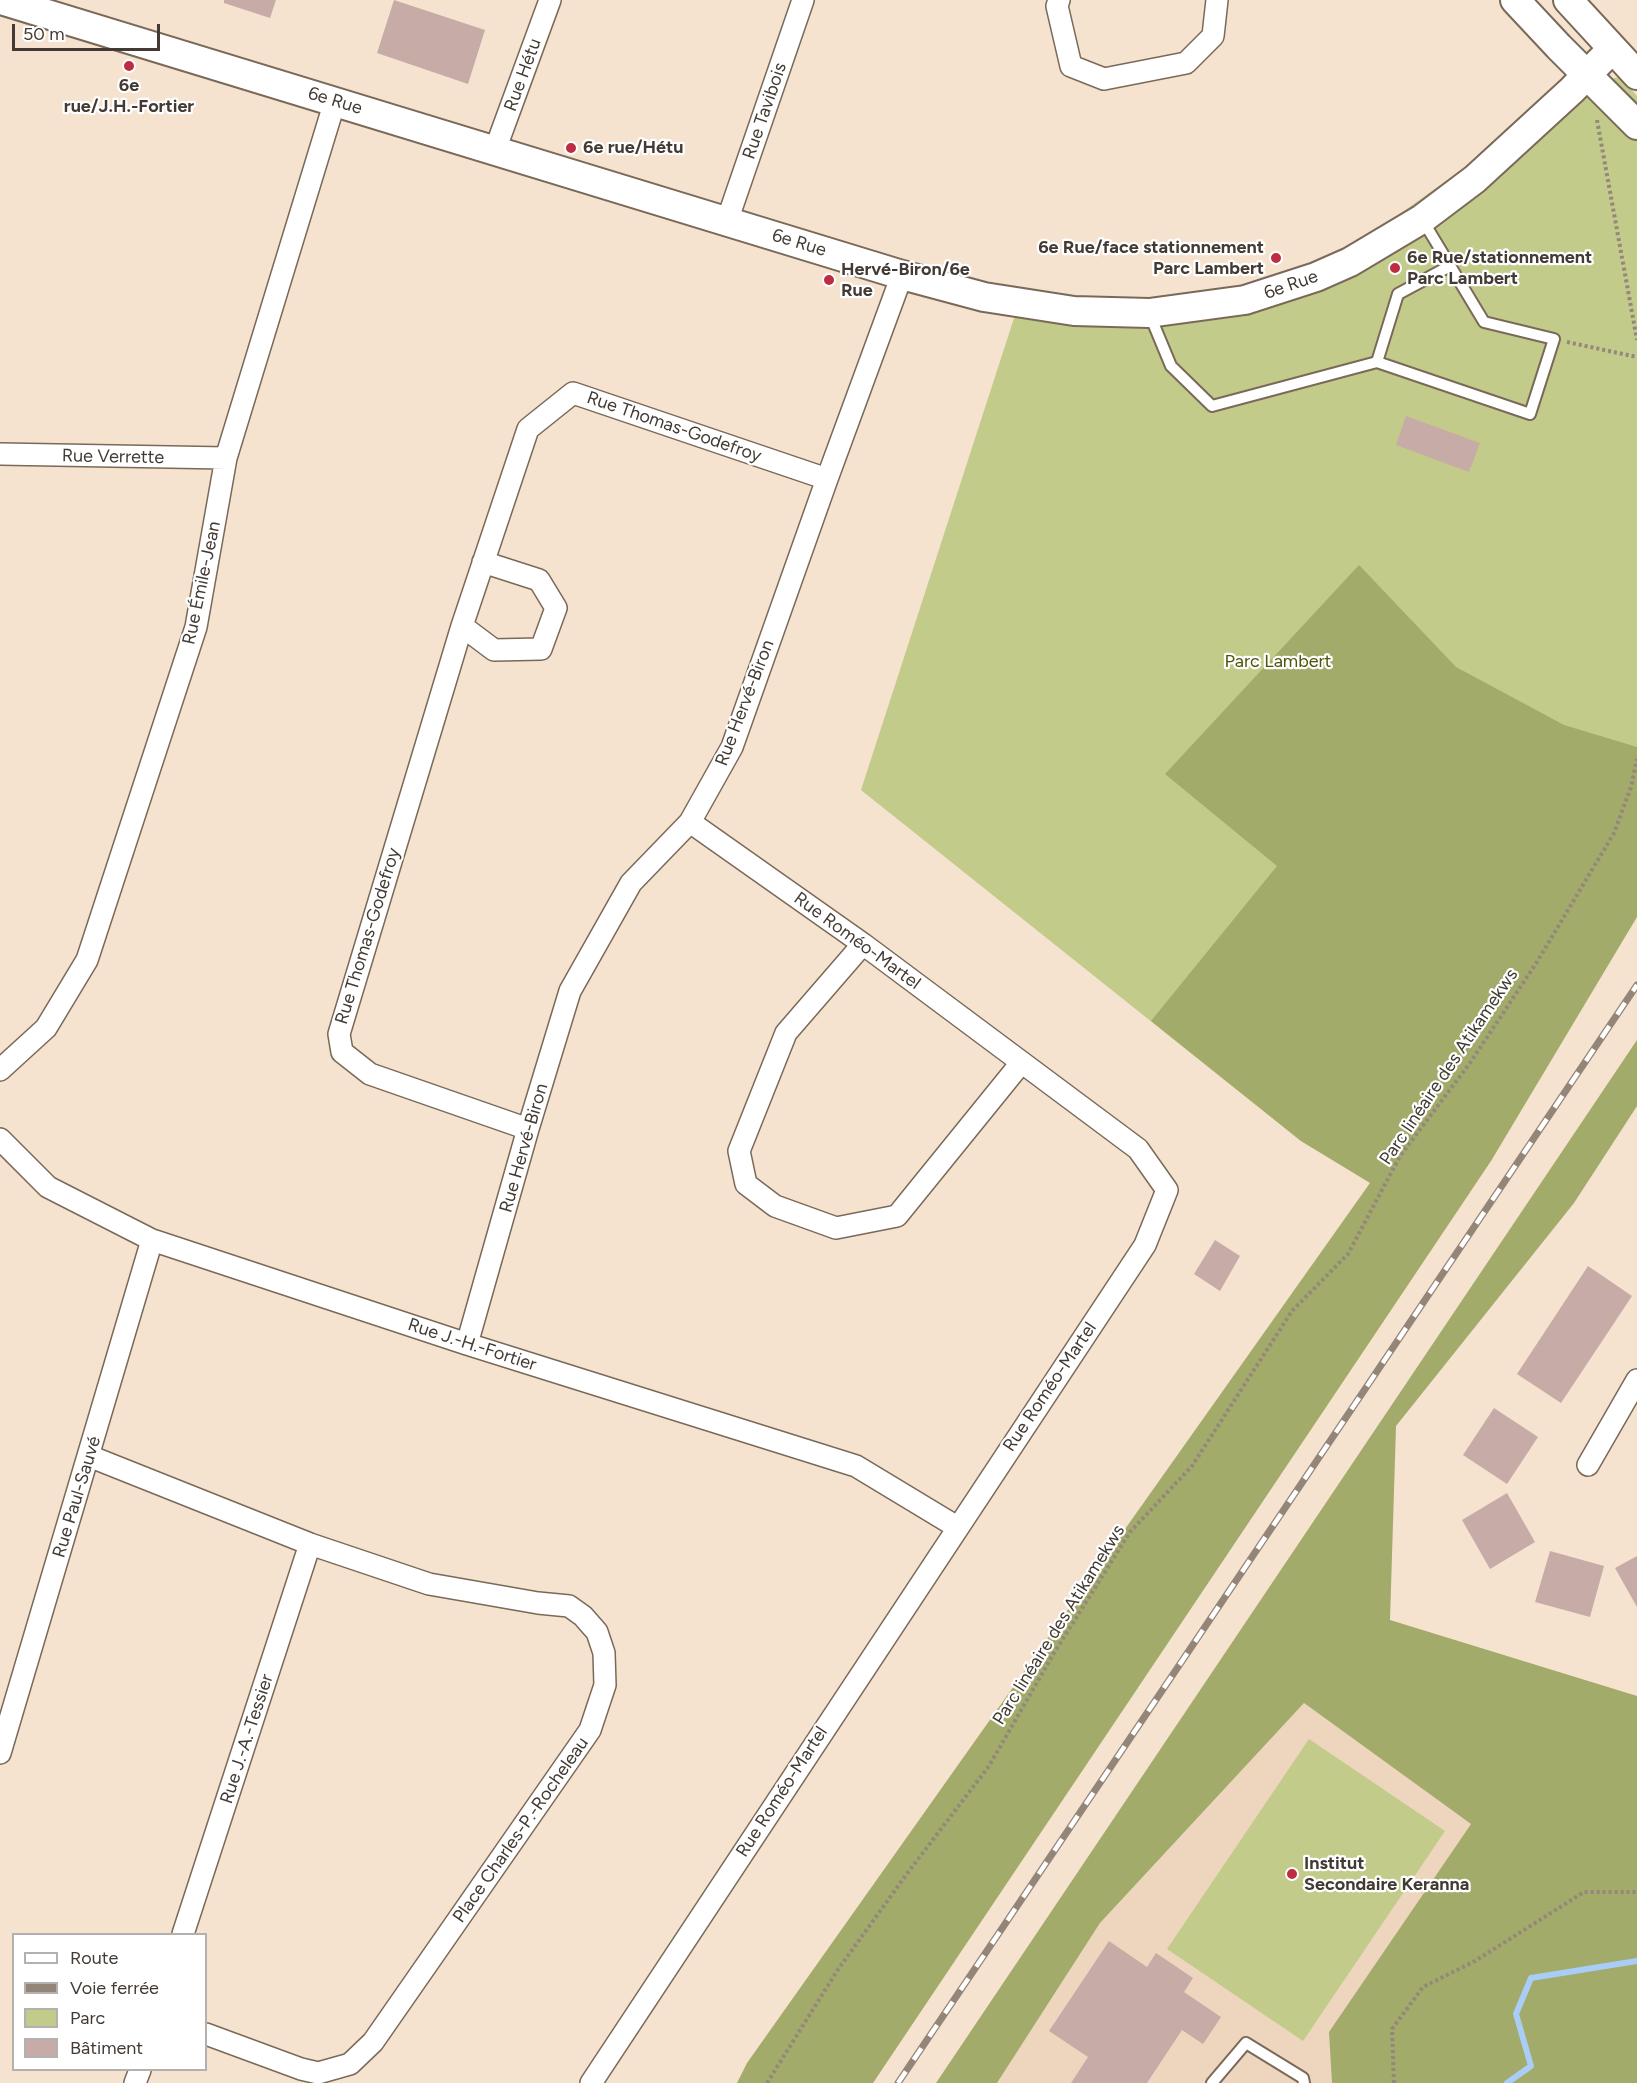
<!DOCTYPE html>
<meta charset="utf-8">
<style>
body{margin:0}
#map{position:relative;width:1637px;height:2083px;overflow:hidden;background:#f5e2cf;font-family:Figtree,sans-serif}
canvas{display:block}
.legend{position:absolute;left:12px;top:1933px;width:195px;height:138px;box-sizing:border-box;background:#fff;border:2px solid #b3b0ad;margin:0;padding:8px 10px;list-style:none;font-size:18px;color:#423a33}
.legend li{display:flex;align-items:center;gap:12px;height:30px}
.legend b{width:30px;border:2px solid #b3b0ad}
.scale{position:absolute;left:12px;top:24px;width:148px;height:27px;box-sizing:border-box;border:3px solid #423a33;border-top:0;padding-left:8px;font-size:18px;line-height:21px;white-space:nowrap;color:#423a33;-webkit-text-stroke:4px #fff;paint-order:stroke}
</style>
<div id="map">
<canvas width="1637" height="2083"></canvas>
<ul class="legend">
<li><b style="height:8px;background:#fff"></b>Route</li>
<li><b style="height:8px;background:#938679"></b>Voie ferrée</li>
<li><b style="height:16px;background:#c2cb89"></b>Parc</li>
<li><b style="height:16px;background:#c7aba7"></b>Bâtiment</li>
</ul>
<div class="scale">50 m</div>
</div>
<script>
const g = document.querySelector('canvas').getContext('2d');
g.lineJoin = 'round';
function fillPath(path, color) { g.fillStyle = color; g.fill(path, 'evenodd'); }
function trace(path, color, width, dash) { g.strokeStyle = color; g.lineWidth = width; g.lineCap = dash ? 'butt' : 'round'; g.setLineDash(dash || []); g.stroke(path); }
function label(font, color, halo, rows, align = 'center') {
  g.font = font + ' Figtree,sans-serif'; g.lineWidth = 4.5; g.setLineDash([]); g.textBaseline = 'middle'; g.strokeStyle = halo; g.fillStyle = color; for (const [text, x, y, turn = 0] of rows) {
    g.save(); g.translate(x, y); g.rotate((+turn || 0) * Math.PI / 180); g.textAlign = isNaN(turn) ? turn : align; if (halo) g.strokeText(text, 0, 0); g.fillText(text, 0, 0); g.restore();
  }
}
fillPath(new Path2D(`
 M1304 1703 1471 1824 1330 2032 1332 2083H997L1100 1923Z`), '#eed6be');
fillPath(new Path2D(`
 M1620 77 1637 96V903L1370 1182 1301 1141 861 790 1016 312 1299 286 1580 85Z
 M1309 1739 1445 1831 1303 2041 1167 1949Z`), '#c2cb89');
fillPath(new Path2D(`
 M1359 565 1456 667 1564 725 1637 747V917L1491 1161 873 2083H737L747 2063 1370 1183 1301 1141 1151 1021 1277 866 1165 774Z
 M1637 1040V1106L1574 1203 1396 1426 1390 1620 1637 1696V2083H1332L1329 2032 1471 1824 1304 1703 1100 1923 997 2083H936Z`), '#a2ab69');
trace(new Path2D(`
 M1507 2083 1531 2066 1516 2014 1531 1978 1637 1961`), '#aacdf7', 6);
fillPath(new Path2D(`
 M224 0H276L270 18 224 3Z
 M394 0 485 30 468 84 377 53Z
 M1406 416 1480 443 1469 472 1396 445Z
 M1215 1240 1240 1256 1220 1291 1194 1274Z
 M1588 1266 1632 1296 1561 1403 1517 1374Z
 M1494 1408 1538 1437 1507 1484 1463 1455Z
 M1507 1493 1535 1542 1490 1569 1462 1520Z
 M1550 1551 1604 1566 1590 1617 1535 1602Z
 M1637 1556V1607L1615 1568Z
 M1109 1941 1147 1967 1156 1953 1193 1978 1184 1992 1221 2017 1203 2044 1182 2030 1147 2083H1071L1088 2057 1049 2031Z`), '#c7aba7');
const lane = new Path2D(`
 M1422 219 1484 322 1554 339 1530 414 1377 362 1398 294 1450 266
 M1149 313 1171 366 1212 406 1377 362
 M1212 2083 1246 2043 1303 2078 1304 2083`);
const street = new Path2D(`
 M1059 0 1057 6 1071 66 1104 79 1186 63 1213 36 1217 0
 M495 150 550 0
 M727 221 803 0
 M0 454 226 458
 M462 626 494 650 541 649 556 608 539 580 483 562
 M863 944 786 1033 739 1151 746 1184 775 1206 836 1228 897 1216 1021 1063
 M0 1070 46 1028 87 960 196 627 226 458 335 101
 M528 1129 370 1074 342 1052 339 1034 462 626 528 429 573 393 827 479
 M0 1139 48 1187 152 1240 467 1344 856 1466 957 1527
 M467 1344 528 1129 570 991 631 883 690 822 732 747 827 479 902 275
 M89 1456 310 1544 429 1584 538 1603 569 1606 583 1616 597 1632 604 1653 605 1685 590 1730 373 2042 350 2064 318 2073 301 2069 206 2034
 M1588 1465 1637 1380
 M0 1753 152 1240
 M183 1934 310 1544
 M135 2083 140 2070
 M591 2083 1145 1245 1167 1190 1138 1149 863 944 690 822`);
const secondary = new Path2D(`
 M1 0 902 275 984 297 1074 311 1149 313 1245 300 1316 277 1350 262 1422 219 1475 179 1572 90 1612 49
 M1515 0 1559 47 1637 125
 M1568 0 1637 75`);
trace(lane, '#7a6958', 14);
trace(street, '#7a6958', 24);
trace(secondary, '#7a6958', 32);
trace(new Path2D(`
 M1597 120 1637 340
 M1567 342 1637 357
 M767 2083 837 1971 906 1875 989 1766 1054 1653 1130 1532 1192 1466 1292 1311 1348 1254 1400 1156 1470 1063 1537 962 1614 833 1631 787 1637 759
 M1394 2083 1392 2029 1423 1987 1475 1961 1584 1892H1637`), '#94877b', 4, [3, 3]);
trace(lane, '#fff', 10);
trace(street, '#fff', 21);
trace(secondary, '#fff', 28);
const rail = new Path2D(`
 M898 2083 1637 985`);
trace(rail, '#938679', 7);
trace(rail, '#fff', 4.5, [14]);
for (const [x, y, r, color] of [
 [129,66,6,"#bd2c43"],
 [571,148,6,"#bd2c43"],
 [1276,258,6,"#bd2c43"],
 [1395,268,6,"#bd2c43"],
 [829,280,6,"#bd2c43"],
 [1292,1874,6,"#bd2c43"]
]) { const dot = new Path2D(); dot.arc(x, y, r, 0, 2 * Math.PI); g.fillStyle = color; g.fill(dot); trace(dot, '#fff', 2); }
label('18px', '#423a33', '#fff', [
 ["Rue Hétu",523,75,-70],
 ["6e Rue",335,101,17],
 ["Rue Tavibois",765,111,-71],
 ["6e Rue",799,243,17],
 ["6e Rue",1291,285,-19],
 ["Rue Thomas-Godefroy",674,427,19],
 ["Rue Verrette",113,457,1],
 ["Rue Émile-Jean",202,583,-78],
 ["Rue Hervé-Biron",745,703,-69],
 ["Rue Thomas-Godefroy",368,936,-73],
 ["Rue Roméo-Martel",857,941,36],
 ["Parc linéaire des Atikamekws",1449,1067,-56],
 ["Rue Hervé-Biron",524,1148,-74],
 ["Rue J.-H.-Fortier",472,1345,18],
 ["Rue Roméo-Martel",1050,1387,-56],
 ["Rue Paul-Sauvé",77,1497,-73],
 ["Parc linéaire des Atikamekws",1059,1625,-58],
 ["Rue J.-A.-Tessier",247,1739,-72],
 ["Rue Roméo-Martel",782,1792,-57],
 ["Place Charles-P.-Rocheleau",521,1830,-55]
]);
label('bold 18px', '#423a33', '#fff', [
 ["6e",129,86,"center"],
 ["rue/J.H.-Fortier",129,107,"center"],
 ["6e rue/Hétu",583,148],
 ["6e Rue/face stationnement",1264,248,"right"],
 ["Parc Lambert",1264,269,"right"],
 ["6e Rue/stationnement",1407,258],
 ["Parc Lambert",1407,279],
 ["Hervé-Biron/6e",841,270],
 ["Rue",841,291],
 ["Institut",1304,1864],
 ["Secondaire Keranna",1304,1885]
], 'left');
label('18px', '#4f5505', '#fff', [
 ["Parc Lambert",1278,662]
]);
</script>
